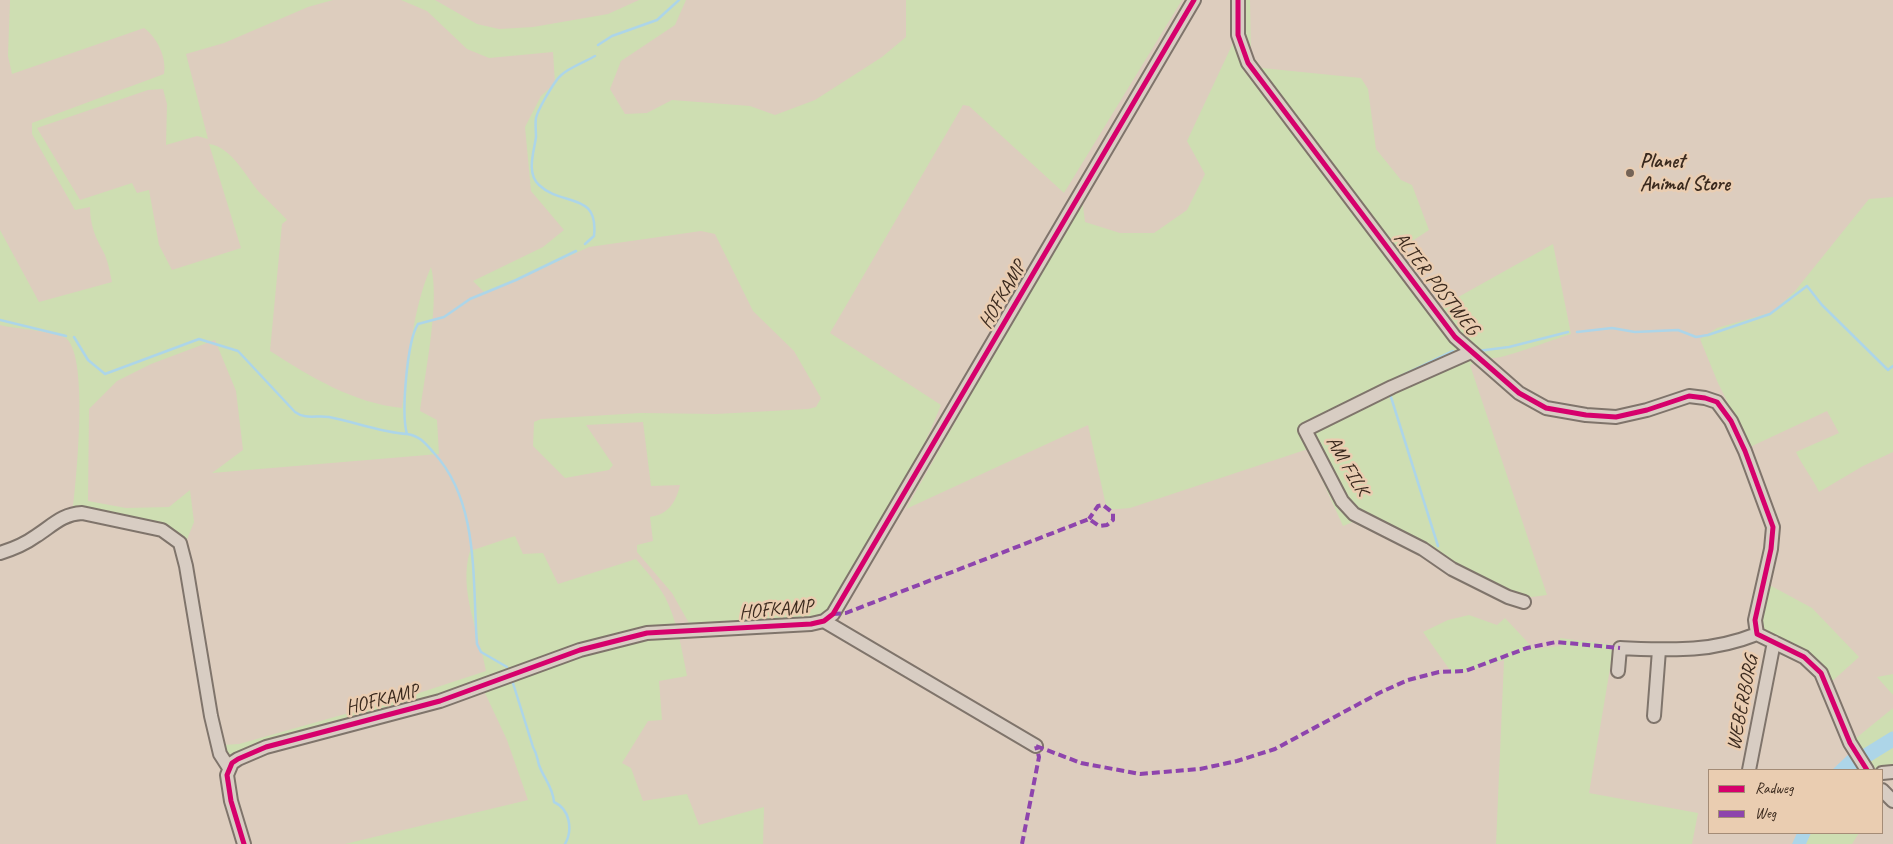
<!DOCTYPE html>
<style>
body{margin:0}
#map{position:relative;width:1893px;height:844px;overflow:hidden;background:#ddcdbe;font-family:Caveat,sans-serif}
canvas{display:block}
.legend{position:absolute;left:1708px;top:769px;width:175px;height:65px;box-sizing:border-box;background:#eacdb1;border:1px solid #a48c76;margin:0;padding:6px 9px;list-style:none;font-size:15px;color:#3b2a1e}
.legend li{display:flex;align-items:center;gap:10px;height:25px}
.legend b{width:25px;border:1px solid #a48c76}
</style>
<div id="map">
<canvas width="1893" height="844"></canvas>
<ul class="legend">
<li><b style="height:6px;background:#d6006c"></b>Radweg</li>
<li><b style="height:6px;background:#8e44ad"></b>Weg</li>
</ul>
</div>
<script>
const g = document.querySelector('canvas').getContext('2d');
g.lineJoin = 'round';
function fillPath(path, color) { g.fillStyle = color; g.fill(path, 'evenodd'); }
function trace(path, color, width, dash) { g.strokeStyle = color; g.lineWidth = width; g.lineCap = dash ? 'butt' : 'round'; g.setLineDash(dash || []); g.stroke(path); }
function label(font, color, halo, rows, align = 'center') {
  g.font = font + ' Caveat,sans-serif'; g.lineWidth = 5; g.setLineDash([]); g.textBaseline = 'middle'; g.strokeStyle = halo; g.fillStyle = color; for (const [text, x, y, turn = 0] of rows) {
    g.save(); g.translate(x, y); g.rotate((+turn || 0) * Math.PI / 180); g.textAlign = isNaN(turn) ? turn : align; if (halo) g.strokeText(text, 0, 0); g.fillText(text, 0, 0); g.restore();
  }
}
fillPath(new Path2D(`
 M10 0H333L308 7 224 43 186 54 208 139 197 136 166 145 167 104 163 89 148 90 37 128 80 200 132 183 137 193 149 190 159 245 172 270 241 248 209 144C232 147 246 177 259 192 268 201 278 210 287 220L282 224 270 351C311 377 353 403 402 408 409 362 412 310 431 267 440 301 425 374 420 411L437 420 439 454 212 473 243 450 236 391 215 340 151 364 117 381 89 409 88 501 126 508 169 507 190 490 194 522 186 542 177 533 73 508C76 480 90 350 64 337 53 331 15 329 0 325V230L39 302 112 282C110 273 108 260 103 251 95 237 90 224 90 207L75 210 32 134V123L164 74C167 58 157 37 144 28L12 74 8 56Z
 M401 0H435L477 24 499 29 533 27 608 14 639 0H686L675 25 621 61 610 89 625 114 647 113 672 100 750 106 775 115 815 100 882 57 906 37V0H1182L1064 193 969 106 963 105 830 333 941 405C912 477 870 543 832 610L823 616 810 620 690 625 672 593 637 552V545L653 541 650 517C669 514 676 502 680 485L651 486 643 422 586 425 613 465 609 470 565 478 533 446 534 422 541 419 641 413 716 414 808 409 816 407 821 398 794 351 753 311 715 234 701 231 589 247 506 285 484 292 473 281 543 247 564 230 531 191 525 127 541 96 555 83 553 52 489 58 467 49 427 11Z
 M1243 0H1250L1251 54 1262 68 1361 78 1368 89 1376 149 1401 180 1412 185 1429 230 1397 251 1250 58 1242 36Z
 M1233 43 1243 70 1421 300 1477 362 1470 365 1547 595 1532 597 1510 593 1471 575 1445 555 1432 552 1367 516 1343 526 1308 449 1130 508 1107 510 1088 425 906 509 1082 198 1085 222 1120 233H1154L1187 210 1205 174 1187 141Z
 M1893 197V452L1863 466 1819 492C1812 477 1803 467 1796 452L1839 433 1827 411 1750 447 1718 383 1700 339 1717 328 1773 312 1795 291 1869 199Z
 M1553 244 1571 334C1557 338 1503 359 1493 358 1470 357 1454 329 1442 313L1444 305Z
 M515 536 523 554 543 553 558 584 636 559C646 571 657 583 665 597 677 620 682 650 687 676L659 681 662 720 648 721 622 763 631 768 643 801 687 794 699 825 764 807 763 844H345L528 800 507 740 485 693V681L232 757 227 755 223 745 239 744 416 694 486 671C479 632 458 590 470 551Z
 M1764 582 1812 608 1859 657 1828 685 1821 673 1757 634Z
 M1469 615 1497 625 1505 618 1534 649 1560 646V638L1614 645 1589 793 1698 813 1692 844H1496L1504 660 1466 672 1452 673 1423 632 1448 620Z
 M1893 674V695L1877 677Z
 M1893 708V736L1861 750 1850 743Z
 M1893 745V767L1875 769 1867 761Z
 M1811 833H1859L1852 844H1806Z`), '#cedeb2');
fillPath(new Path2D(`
 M1851 752 1859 765 1851 770H1832Z
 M1797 833H1811L1806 844H1792Z`), '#add5e8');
trace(new Path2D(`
 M598 45 612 36 657 20 679 0
 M585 244 594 236C599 191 562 207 539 185 526 173 534 152 536 137 536 131 535 124 536 118 538 109 551 88 556 81 564 69 583 63 595 56
 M0 320 66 336
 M1577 332 1612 328 1635 332 1678 330 1696 337 1708 335 1770 314 1807 286 1822 305 1888 370 1893 366
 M74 337 88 360 105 374 199 339 238 351 295 412C306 420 316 415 329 417 355 422 380 432 407 434
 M1478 351 1509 347 1568 332
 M1397 378 1453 351
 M1390 394 1438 546
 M507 667 481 652 477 644C472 581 480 503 434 453 425 443 420 436 407 434 401 414 407 341 418 324L444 317 470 299 516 280 576 251
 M512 680 533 747C537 754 537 758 539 765 544 779 553 787 554 802 570 809 573 830 565 844`), '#add5e8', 2.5);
trace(new Path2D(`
 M1843 770 1893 739`), '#add5e8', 15);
const minor = new Path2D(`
 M1238 0V35L1248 63 1455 337 1519 393 1546 408 1586 415 1616 417 1647 410 1689 396 1705 398 1717 402 1731 421 1745 451 1773 527 1771 549 1755 620 1757 634 1804 657 1821 673 1850 743 1867 770
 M1471 352 1392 387 1305 430 1342 501 1354 514 1423 549 1452 569 1508 597 1524 602
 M0 553C13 549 25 544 36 536 52 526 62 514 82 513L162 530 180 543 186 566 211 716 220 754 229 768
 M824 621 1036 746
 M1618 671 1620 648C1671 650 1709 653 1757 634
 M1654 716 1659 650
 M1749 770 1774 642
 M1882 773 1893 772
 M1882 790 1893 801
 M244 844 231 801 227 775 232 763 238 759 266 747 440 701 580 650 647 633 811 624 824 621 833 614 1194 0`);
trace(minor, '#7f746b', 16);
trace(minor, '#d8cdc3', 12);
trace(new Path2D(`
 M833 614 846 613 1089 519 1099 526 1107 525 1113 520V513L1103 505 1098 506 1089 519
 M1036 746 1081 763 1140 774 1200 769 1237 761 1275 749 1381 692 1408 680 1439 672 1465 671 1527 648 1556 642 1620 648
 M1022 844 1039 757 1036 746`), '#8e44ad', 4, [8, 4]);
trace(new Path2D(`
 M1238 0V35L1248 63 1455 337 1519 393 1546 408 1586 415 1616 417 1647 410 1689 396 1705 398 1717 402 1731 421 1745 451 1773 527 1771 549 1755 620 1757 634 1804 657 1821 673 1850 743 1867 770
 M244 844 231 801 227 775 232 763 238 759 266 747 440 701 580 650 647 633 811 624 824 621 833 614 1194 0`), '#d6006c', 5);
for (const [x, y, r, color] of [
 [1630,173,5,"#746356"]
]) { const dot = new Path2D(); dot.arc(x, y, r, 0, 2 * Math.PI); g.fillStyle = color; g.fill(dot); trace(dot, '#eacdb1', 2); }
label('bold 20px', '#3b2a1e', '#eacdb1', [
 ["Planet",1640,162],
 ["Animal Store",1640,185]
], 'left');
label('20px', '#3b2a1e', '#eacdb1', [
 ["ALTER POSTWEG",1436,284,52],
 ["HOFKAMP",1003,295,-60],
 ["AM FILK",1347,466,60],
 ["HOFKAMP",776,610,-5],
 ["HOFKAMP",382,700,-14],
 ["WEBERBORG",1743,703,-79]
]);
</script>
